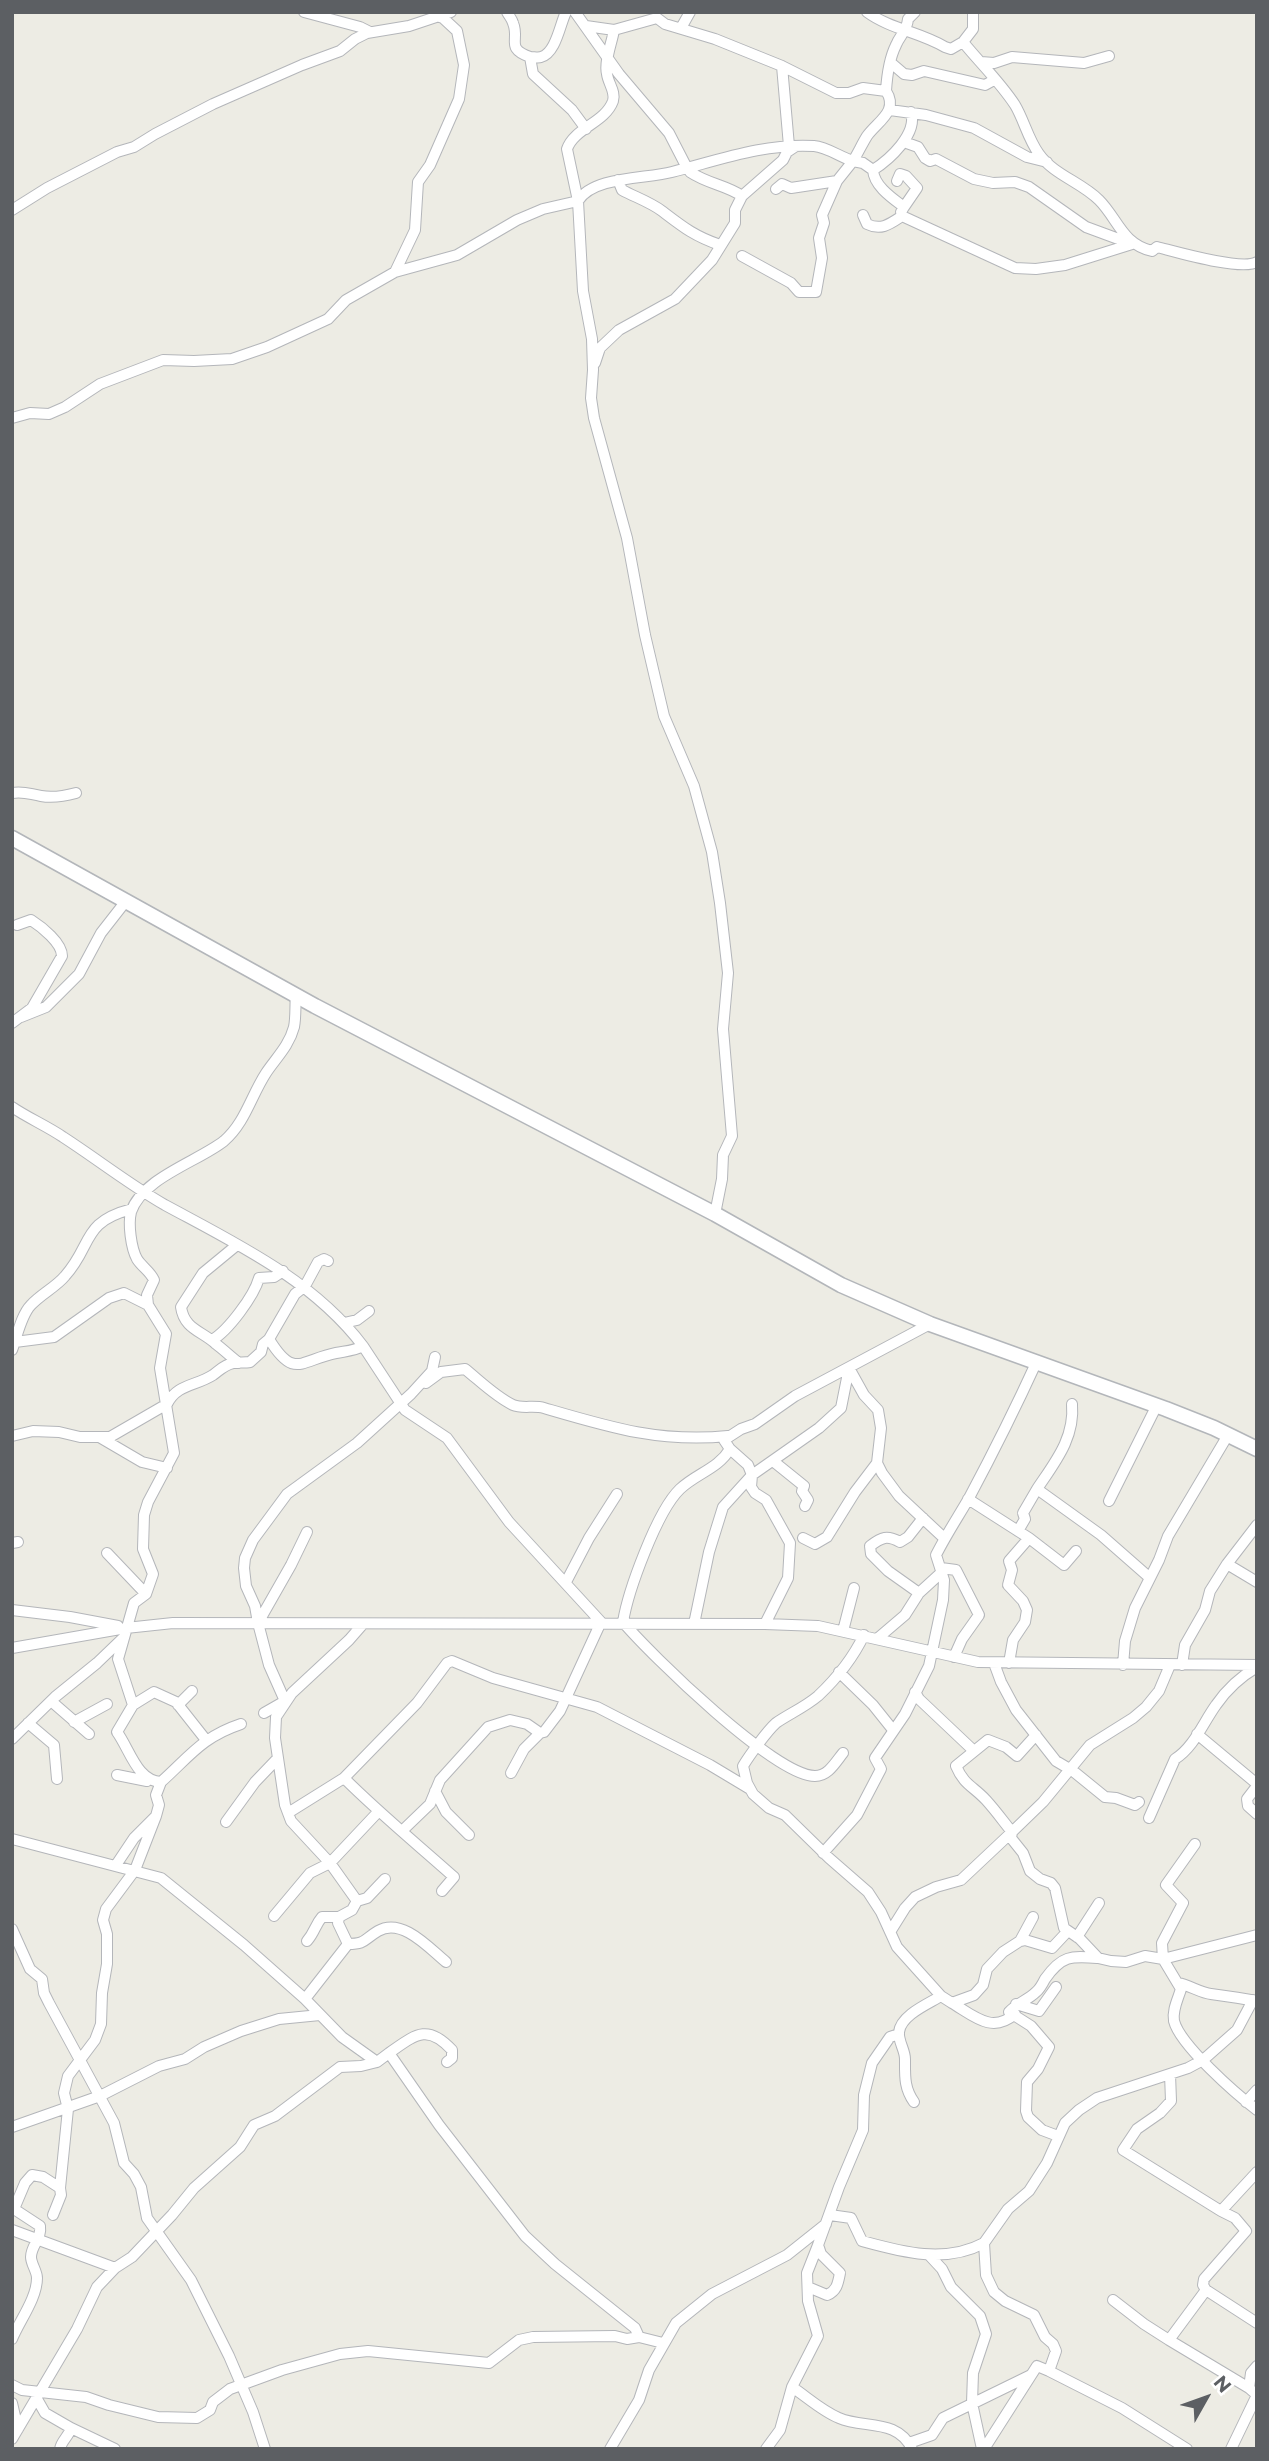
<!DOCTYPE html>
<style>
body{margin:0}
#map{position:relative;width:1269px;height:2461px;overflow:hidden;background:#edece4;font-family:Montserrat,sans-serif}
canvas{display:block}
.frame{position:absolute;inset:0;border:14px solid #5c5f63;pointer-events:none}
.north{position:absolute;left:1171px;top:2363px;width:70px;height:70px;-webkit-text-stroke:5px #fff;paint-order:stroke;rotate:50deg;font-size:19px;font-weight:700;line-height:28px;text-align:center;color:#5c5f63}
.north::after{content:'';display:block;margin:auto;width:24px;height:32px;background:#5c5f63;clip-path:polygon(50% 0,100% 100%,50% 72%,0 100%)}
</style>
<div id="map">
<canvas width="1269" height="2461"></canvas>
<div class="frame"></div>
<div class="north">N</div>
</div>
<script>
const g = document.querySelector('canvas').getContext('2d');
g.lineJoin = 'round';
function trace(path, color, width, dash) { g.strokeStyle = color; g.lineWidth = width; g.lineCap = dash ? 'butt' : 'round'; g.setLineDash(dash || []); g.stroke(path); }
const street = new Path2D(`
 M304 12 360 27 370 32
 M507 12C509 16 512 19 513 23 520 40 505 48 530 57L533 74 572 110 586 129
 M575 12 619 74 669 133 687 168
 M867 12C890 29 920 32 945 47L951 49 963 42
 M973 12V29L963 42C980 63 1000 82 1015 105 1024 120 1028 139 1039 154 1054 175 1081 182 1099 200 1118 219 1122 244 1152 251L1157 247C1177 252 1241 271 1257 262
 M586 26 614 30 657 18 665 24 715 39 782 66 836 93H849L863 88 886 91
 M681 28 690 12
 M530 57C534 57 538 58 541 57 556 53 560 24 566 12
 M890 62 904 74 912 75 924 71 985 85 994 80
 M981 62 994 63 1012 57 1084 63 1109 56
 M782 66 789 146
 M890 110 926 115 974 128 1027 157 1047 162
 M693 167 690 172C708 184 726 185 742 196
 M873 170C889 160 918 134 911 112
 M618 180 622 190C635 197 650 202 662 211 683 227 694 236 720 245
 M897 181 900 174 906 176 917 188 904 207
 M776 189 782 184 791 188 837 181
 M12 210 47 188 117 152 134 147 155 134 213 104 302 65 340 51 355 39 367 33 409 26 451 12
 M863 215 867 224C881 231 890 224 902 216
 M742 256 791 283 799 292H816L822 258 819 238 824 223 822 215 837 181 853 161 863 163 873 170C874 186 892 198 904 207L901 212 902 216 1015 268 1036 269 1065 265 1132 244 1086 227 1029 187 1015 182 993 183 974 179 936 159 930 161 925 158 918 147 904 142
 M395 272 415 230 418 182 430 165 459 99 464 65 457 31 443 18 436 16
 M595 363 600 348 619 330 675 299 712 260 735 223V210L742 196 783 160 787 152 796 146
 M12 418 30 413 49 414 65 407 100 384 163 360 194 361 232 359 267 347 328 319 346 300 395 272 457 255 517 220 543 209 578 201 567 149C574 128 605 123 613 101 616 92 608 83 607 74 604 61 612 43 614 30
 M12 793C24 791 29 794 41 796 52 798 65 796 76 793
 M21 1017 46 1007 79 974 101 933 126 901
 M12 1023 32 1008 62 956C62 943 42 927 31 920L17 925
 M12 1107C28 1118 47 1126 63 1137 97 1159 130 1185 165 1205 237 1244 313 1280 363 1346 354 1351 346 1351 336 1353 301 1360 294 1380 269 1339L263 1344 261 1352 250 1362C245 1363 238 1362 233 1363 224 1365 220 1370 213 1375 196 1386 177 1384 167 1404L110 1437H80L59 1432 33 1431 12 1436
 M715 1214 722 1179 723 1155 732 1136 723 1029 728 973 720 903 712 852 694 786 664 716 645 635 627 538 594 418 591 398 593 370 592 339 583 291 578 201C593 176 646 179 672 172 719 160 765 143 814 146 827 147 840 157 853 161 858 153 862 144 867 136 878 121 899 111 886 91 887 75 889 59 896 45 900 35 907 31 908 19L915 12
 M237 1245 203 1273 181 1307C184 1329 202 1331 216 1344 224 1350 231 1357 239 1363
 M344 1323 357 1320 369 1311
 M269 1339 295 1294 305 1286 318 1262 324 1259 328 1261
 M212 1340C228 1331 254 1296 259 1278L274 1277 283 1271
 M15 1342 54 1337 109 1298 124 1293 148 1305
 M363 1346 405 1410 447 1438 509 1522 601 1622 560 1711 544 1732 540 1733 527 1724 510 1720 488 1727 440 1780 430 1804 403 1830
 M12 1350C17 1337 21 1315 31 1305 41 1294 56 1287 65 1276 93 1245 81 1222 132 1209
 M426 1383 441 1372 465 1369C480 1381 496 1397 513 1405 522 1409 534 1405 544 1408 609 1427 660 1443 728 1436
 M101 1438 142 1462 167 1468
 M730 1449C718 1469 697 1473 680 1489 657 1511 628 1591 623 1622 651 1655 775 1776 815 1776 828 1776 835 1763 843 1753
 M773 1461 804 1486 802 1491 808 1500 805 1506
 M1037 1489C1055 1462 1075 1438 1072 1404
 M968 1499 1029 1538 1009 1561 1012 1570 1008 1585 1023 1601 1027 1610 1025 1622 1013 1640 1009 1663
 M1109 1501 1157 1405
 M1257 1525 1227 1564 1257 1582
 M1018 1531 1025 1519 1023 1513 1037 1489 1101 1535 1150 1578
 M307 1532 291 1565 258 1623 255 1606 246 1586 244 1568 245 1558 253 1540 287 1494 357 1443 411 1394 432 1371 435 1357
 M803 1538 815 1544 827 1537 855 1492 877 1463
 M1029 1538 1064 1565 1076 1551
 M12 1543 18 1542
 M107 1553 146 1594
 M941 1568 956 1570 979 1615 962 1639 954 1657
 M566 1582 589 1538 617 1494
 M919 1593 888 1571 871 1554 870 1546C882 1537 887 1535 900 1542L908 1537 923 1518
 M12 1610 70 1617 118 1626
 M258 1623 269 1665 285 1701 264 1713
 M694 1624 709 1552 723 1507 752 1475 819 1428 841 1408 849 1368 864 1395 878 1410 881 1428 877 1463 882 1473 899 1496 944 1538
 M765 1624 788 1578 790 1543 766 1500 755 1493 751 1487 752 1475 748 1465 730 1449 724 1440 741 1429 755 1424 795 1396 930 1324
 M843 1631 854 1588
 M864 1635C853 1658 836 1679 818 1696 805 1707 789 1714 776 1723 767 1731 749 1756 743 1766L747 1783 753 1794 769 1808 785 1815 829 1858 868 1892 881 1912 897 1947 941 1996 952 2003 974 1995 983 1985 987 1969 1003 1952 1020 1941 1025 1940 1052 1948 1067 1932
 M878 1638 905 1615 919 1593 942 1572
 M12 1648 126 1628 173 1623 765 1624 818 1626 978 1662 1257 1665
 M994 1663 1001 1682 1016 1710 1056 1761 1073 1771 1105 1797 1116 1798 1135 1805 1139 1802
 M1123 1665 1125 1641 1135 1608 1159 1560 1168 1536 1228 1435
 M1170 1665 1159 1691 1146 1707 1133 1718 1090 1745 1043 1802 1012 1832 1011 1838 1023 1853 1030 1871 1040 1879 1051 1883 1055 1888 1064 1928 1080 1939 1098 1958 1111 1961 1126 1962 1145 1956 1163 1959 1257 1935
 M1182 1665 1185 1645 1205 1610 1210 1591 1227 1564
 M839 1672 873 1705 893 1730
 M915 1692 919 1699 974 1751
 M51 1701 89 1734
 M133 1705 118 1659 134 1603 146 1594 153 1574 143 1549 144 1515 148 1502 174 1453 160 1368 166 1334 148 1305 147 1295 154 1280C150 1271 142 1267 137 1259 131 1248 128 1224 131 1212 142 1178 199 1161 224 1141 245 1123 251 1096 266 1073 276 1058 289 1046 294 1027 296 1017 295 1005 296 995
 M178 1705 192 1691
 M74 1722 107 1704
 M28 1723 54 1745 57 1779
 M1197 1734 1257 1784
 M12 1739 55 1697 97 1663 122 1639
 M206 1740 176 1702 154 1692 133 1705 117 1732C130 1750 137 1781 161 1782 190 1756 202 1737 241 1724
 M511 1773 524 1749 540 1733
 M117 1775 147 1781
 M344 1778C379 1813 417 1844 454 1877L442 1891
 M1257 1786 1247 1799 1248 1806 1257 1814
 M435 1791 446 1812 469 1835
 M288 1813 344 1778 417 1703 447 1663 452 1661 493 1678 597 1707 710 1765 750 1789
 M1149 1818 1175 1759C1194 1747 1203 1723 1216 1705 1227 1689 1240 1677 1257 1667
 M226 1822 255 1782 278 1758
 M12 1839 161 1878 244 1945 305 1999 342 2037 377 2062 389 2053 439 2125 525 2236 555 2264 635 2328 639 2337
 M1195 1844 1166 1885 1183 1903 1162 1943 1163 1959 1181 1989C1178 1999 1172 2010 1174 2021 1180 2045 1236 2094 1257 2110
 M823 1853 857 1815 881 1769 875 1758 905 1714 929 1666 943 1600 944 1580 936 1555C946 1535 958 1517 969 1498 993 1453 1016 1407 1037 1361
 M116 1865 134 1838 156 1816 159 1805 156 1795 161 1782
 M357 1901 367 1898 385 1879
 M274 1916 310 1873 330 1863 291 1821 285 1805 275 1738 276 1717 292 1693 349 1640 363 1624
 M12 1929 30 1969 42 1979 44 1993 49 2003 114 2123 124 2163 134 2174 141 2187 147 2218 191 2280 229 2356 253 2412 265 2449
 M890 1932 905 1908 915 1897 936 1887 961 1880 1012 1832C1003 1821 996 1811 986 1800 973 1786 964 1785 956 1766L988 1740 1006 1747 1017 1756 1036 1735
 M1077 1937 1099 1903
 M307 1941C315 1932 315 1925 322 1917H339
 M1020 1941 1033 1917
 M348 1944C366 1944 363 1940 378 1931 402 1917 429 1948 446 1962
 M1178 1983C1189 1985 1201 1993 1211 1994 1226 1996 1241 1998 1256 2001
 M305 1999 348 1944 338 1923 339 1917 352 1910 357 1901 330 1863 378 1812
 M952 2003C974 2016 992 2034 1015 2014
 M1016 2004 1039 2011 1056 1987
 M389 2053C415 2035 427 2023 452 2050V2058L447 2062
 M1170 2074 1171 2101 1160 2113 1137 2129 1123 2150 1221 2211 1257 2172
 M914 2102C904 2088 905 2076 905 2059 905 2050 898 2041 899 2032 901 2015 928 2004 941 1996
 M1246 2102 1257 2090
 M12 2127 100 2096 159 2066 185 2059 204 2047 241 2031 279 2019 320 2015
 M1058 2136 1042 2130 1028 2117 1026 2111 1027 2082 1038 2069 1049 2047 1031 2026 1009 2012C1017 2003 1028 2000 1036 1992 1040 1989 1043 1983 1045 1979 1062 1955 1071 1956 1098 1958
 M60 2188 68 2109 64 2093 68 2076 95 2040 101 2024 102 1993 107 1964V1934L103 1920 106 1909 135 1870 156 1816
 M1221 2211 1235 2218 1246 2231 1204 2279 1203 2285 1206 2290 1257 2323
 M830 2215 851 2218 862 2241C902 2252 945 2264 984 2243
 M12 2230 115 2268
 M929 2255 942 2269 951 2287 980 2316 986 2334 973 2373 972 2403 982 2449
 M808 2287 827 2295C837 2291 838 2283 840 2273L821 2254 818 2245 839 2187 863 2130 864 2095 872 2063 890 2037 899 2034
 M1206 2290 1169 2340 1249 2388
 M1113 2300 1144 2324 1169 2340
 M12 2339C20 2320 37 2298 37 2278 37 2271 31 2264 31 2257 31 2245 42 2239 40 2226L14 2209 25 2183 32 2175 43 2177 60 2188 61 2195 53 2215
 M1049 2371 1122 2408 1187 2449
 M12 2385 22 2390 86 2397 109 2405 158 2417 197 2418 210 2410 213 2402 230 2389 282 2370 340 2354 368 2351 489 2363 519 2340 533 2337 615 2336 627 2339 639 2337 663 2343
 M792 2387C807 2397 822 2411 839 2418 864 2429 897 2418 912 2449
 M37 2399 45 2413 71 2428C69 2436 61 2441 60 2449
 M12 2403 18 2429
 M71 2428 115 2449
 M12 2439 77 2329 97 2287 115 2268 132 2257 172 2215 194 2188 240 2147 254 2125 275 2116 340 2067 361 2066 377 2062
 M909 2443 932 2435 943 2418 1031 2375
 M610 2449 639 2400 649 2370 676 2323 712 2294 787 2255 826 2224
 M766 2449 780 2430 792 2387 818 2336 808 2301 807 2273 818 2245
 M984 2449 1037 2366 1049 2371 1056 2351 1053 2344 1045 2337 1034 2315 1005 2301 994 2292 986 2275 984 2243 1008 2209 1029 2191 1047 2163 1065 2123 1079 2110 1097 2098 1188 2068 1203 2060 1237 2030 1253 2000
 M1231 2449 1257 2395 1249 2388 1251 2373 1257 2366`);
const secondary = new Path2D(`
 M12 838 315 1006 715 1214 841 1285 930 1324 1166 1409 1214 1428 1257 1449`);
trace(street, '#b4b6ba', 12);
trace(secondary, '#b3b6ba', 17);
trace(street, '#fff', 10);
trace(secondary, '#fff', 14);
</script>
